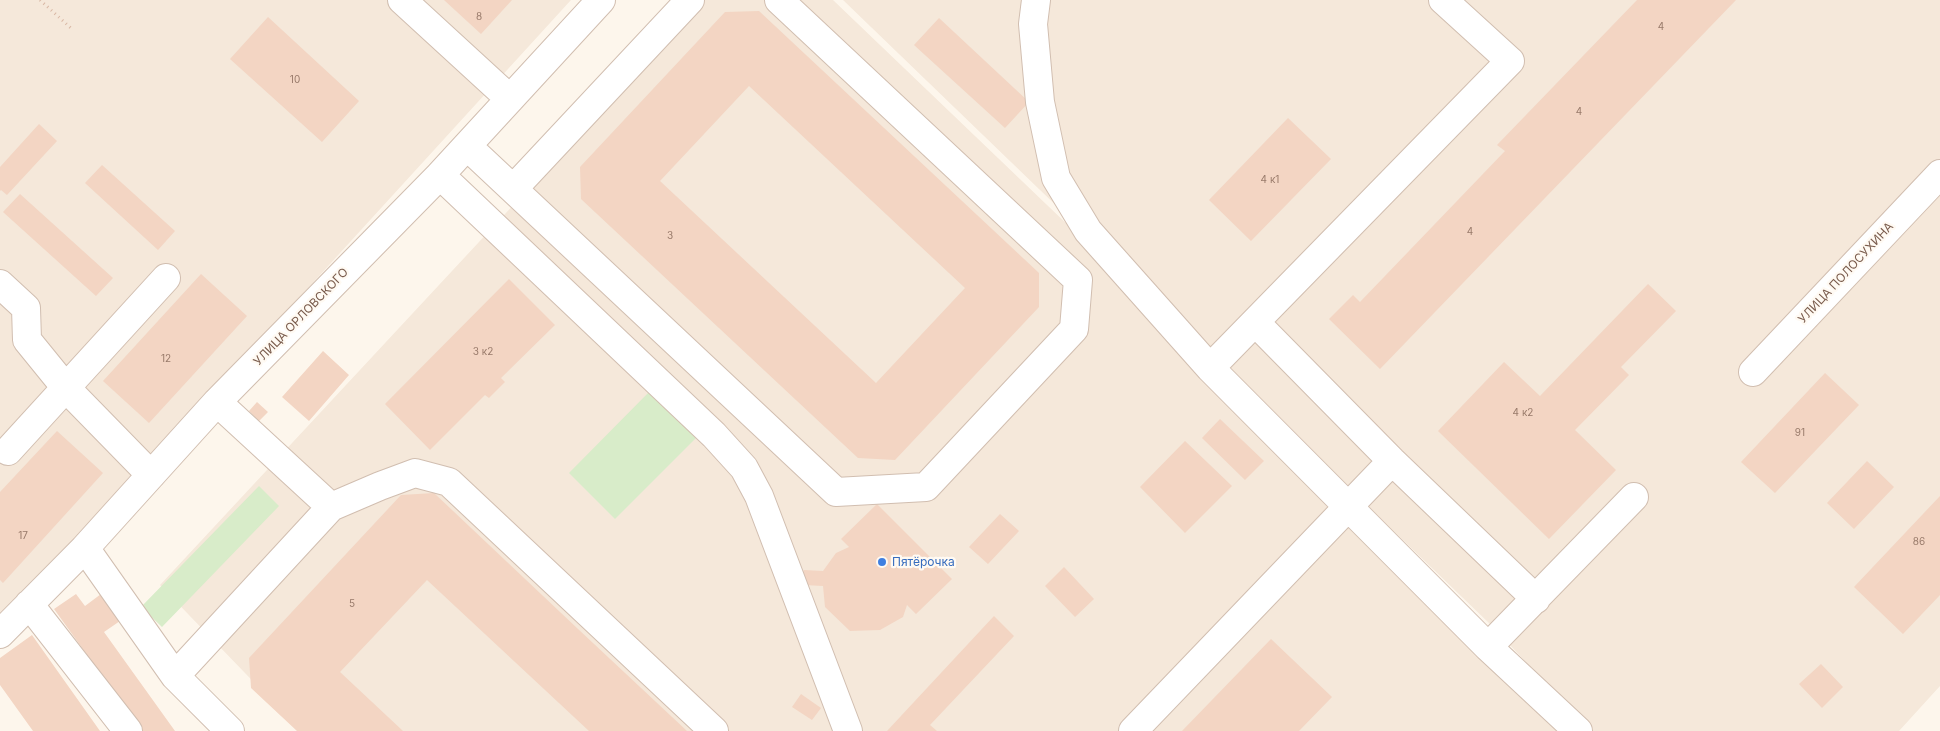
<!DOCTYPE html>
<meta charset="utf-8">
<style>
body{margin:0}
canvas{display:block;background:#fdf6ec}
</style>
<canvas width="1940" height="731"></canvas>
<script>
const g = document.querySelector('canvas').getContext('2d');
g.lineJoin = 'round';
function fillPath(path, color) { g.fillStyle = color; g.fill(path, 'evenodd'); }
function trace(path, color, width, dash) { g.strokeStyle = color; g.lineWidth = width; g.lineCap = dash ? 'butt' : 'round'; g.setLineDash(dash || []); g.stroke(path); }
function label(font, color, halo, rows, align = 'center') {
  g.font = font + ' Inter,sans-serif'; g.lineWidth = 4.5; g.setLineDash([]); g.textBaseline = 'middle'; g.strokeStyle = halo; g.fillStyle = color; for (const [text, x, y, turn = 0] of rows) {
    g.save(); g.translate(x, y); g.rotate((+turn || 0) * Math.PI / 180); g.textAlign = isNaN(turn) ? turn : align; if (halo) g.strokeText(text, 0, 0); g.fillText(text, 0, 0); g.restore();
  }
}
fillPath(new Path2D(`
 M0 0H571L4 621 0 617Z
 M704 0H833L1544 681 1490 624 843 0H1940V686L1899 731H301L160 585Z`), '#f5e8da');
fillPath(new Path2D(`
 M652 389 698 436 615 519 569 473Z
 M259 486 279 506 162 627 141 607Z`), '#d8ecc9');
fillPath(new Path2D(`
 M444 0H512L481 34Z
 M1637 0H1736L1380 369 1329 319 1353 295 1360 302 1505 151 1497 145Z
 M759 11 1039 273V307L895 460 858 458 581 199 580 167 725 12ZM749 86 965 288 876 383 660 181Z
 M268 17 359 101 322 142 230 59Z
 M939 18 1029 102 1005 128 914 45Z
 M1288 118 1331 159 1251 241 1209 200Z
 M39 124 57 141 7 195 1 190 0 191V167Z
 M102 165 175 231 158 250 85 183Z
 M20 194 113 278 96 296 3 212Z
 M201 274 247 316 149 423 103 381Z
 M509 279 555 325 501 378 505 382 489 398 485 395 430 450 385 404Z
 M1648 284 1676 311 1621 367 1629 375 1575 430 1616 470 1549 539 1438 431 1504 362 1540 396Z
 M323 351 349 375 309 421 282 397Z
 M1825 373 1859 405 1775 493 1741 462Z
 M257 402 268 412 259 421 249 411Z
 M1220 419 1264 461 1245 480 1202 438Z
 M57 431 103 473 3 583 0 580V492Z
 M1185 441 1232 486 1185 533 1140 487Z
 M1867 461 1894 487 1854 529 1827 503Z
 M434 493 578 629 687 731H589L427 580 340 672 403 731H297L251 688 249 658 401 495Z
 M1940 496V595L1903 634 1854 587Z
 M877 504 952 579 916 614 907 605 903 617 880 630 850 631 825 607 823 586 804 585 800 577 804 570 823 571 836 553 849 547 841 539Z
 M1000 514 1019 531 988 564 969 547Z
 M1064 567 1094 599 1075 617 1045 586Z
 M76 594 85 606 101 594 120 621 104 632 175 731H142L54 609Z
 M994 616 1014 636 930 725 937 731H887Z
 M32 635 100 731H33L0 685V658Z
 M1271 639 1332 697 1299 731H1182Z
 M1821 664 1843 687 1822 708 1799 684Z
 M801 694 821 708 812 720 792 707Z`), '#f3d5c3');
const minor = new Path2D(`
 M402 0 510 99
 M1036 0 1033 24 1040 102 1056 178 1088 231 1210 368 1488 647 1578 731
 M467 146 836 492 926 487 1074 329 1078 280 779 0
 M440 175 714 435 744 468 759 496 848 731
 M513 189 690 0
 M0 284 26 308 27 340 66 388 151 475
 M1255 322 1392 461 1536 599
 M1210 368 1510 61 1443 0
 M1753 372 1940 174
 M217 402 331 507
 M8 451 166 278
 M85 548 175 676 230 731
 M29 604 128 731
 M0 634 85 548 217 402 440 175 601 0
 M1488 647 1634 497
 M175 676 331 507 380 486 415 473 449 482 714 731
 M1133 731 1392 461`);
trace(minor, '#d1beb0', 30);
trace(new Path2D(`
 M40 0 72 29`), '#d9b8a5', 3, [1, 4]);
trace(minor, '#fff', 28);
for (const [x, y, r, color] of [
 [882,562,5,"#3f7fe0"]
]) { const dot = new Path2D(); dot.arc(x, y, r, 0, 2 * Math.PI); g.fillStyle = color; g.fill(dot); trace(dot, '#fffaf3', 2); }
label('10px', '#987a6a', null, [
 ["8",479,17],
 ["4",1661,27],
 ["10",295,80],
 ["4",1579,112],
 ["4 к1",1270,180],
 ["4",1470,232],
 ["3",670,236],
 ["3 к2",483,352],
 ["12",166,359],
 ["4 к2",1523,413],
 ["91",1800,433],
 ["17",23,536],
 ["86",1919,542],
 ["5",352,604]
]);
label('12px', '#7a5c4d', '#fffaf3', [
 ["УЛИЦА ПОЛОСУХИНА",1846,273,-47],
 ["УЛИЦА ОРЛОВСКОГО",301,317,-46]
]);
label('12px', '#366cbe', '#fffaf3', [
 ["Пятёрочка",892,562]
], 'left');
</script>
